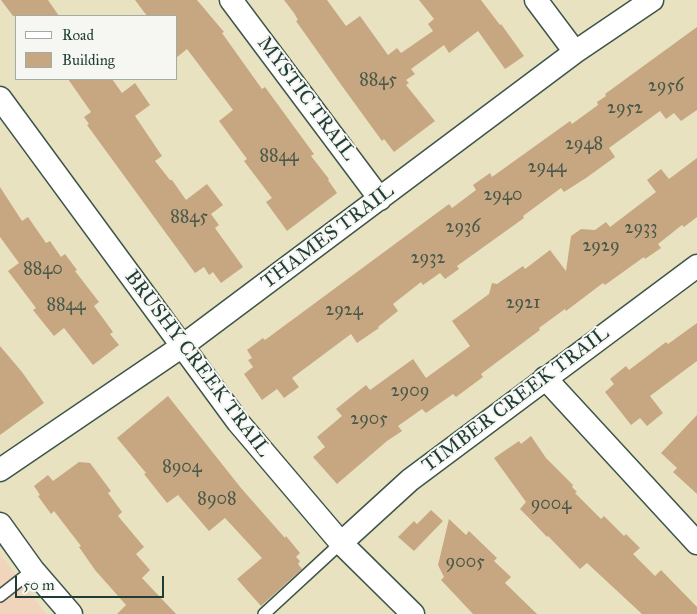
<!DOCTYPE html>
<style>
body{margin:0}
#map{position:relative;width:697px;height:614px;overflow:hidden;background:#e8e2c1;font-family:"IM FELL Great Primer",serif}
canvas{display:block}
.legend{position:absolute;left:15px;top:15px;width:162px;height:65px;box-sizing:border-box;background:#f6f6f2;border:1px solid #a0aca6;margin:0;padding:6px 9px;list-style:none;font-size:15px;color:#1f3d34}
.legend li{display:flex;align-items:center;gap:10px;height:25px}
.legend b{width:25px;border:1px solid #a0aca6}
.scale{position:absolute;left:15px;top:576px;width:149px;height:22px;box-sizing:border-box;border:2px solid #1f3d34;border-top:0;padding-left:6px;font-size:15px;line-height:18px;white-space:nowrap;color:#1f3d34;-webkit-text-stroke:4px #f6f6f2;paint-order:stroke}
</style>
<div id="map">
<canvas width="697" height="614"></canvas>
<ul class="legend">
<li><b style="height:6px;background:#fff"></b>Road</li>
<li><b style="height:14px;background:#c7a782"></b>Building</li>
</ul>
<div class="scale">50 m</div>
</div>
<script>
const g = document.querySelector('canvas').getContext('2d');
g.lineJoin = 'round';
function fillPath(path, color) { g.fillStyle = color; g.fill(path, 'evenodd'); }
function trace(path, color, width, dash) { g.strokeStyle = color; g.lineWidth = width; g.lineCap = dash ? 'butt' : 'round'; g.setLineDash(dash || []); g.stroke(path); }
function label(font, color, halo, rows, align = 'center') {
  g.font = font + ' "IM FELL Great Primer",serif'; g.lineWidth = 4; g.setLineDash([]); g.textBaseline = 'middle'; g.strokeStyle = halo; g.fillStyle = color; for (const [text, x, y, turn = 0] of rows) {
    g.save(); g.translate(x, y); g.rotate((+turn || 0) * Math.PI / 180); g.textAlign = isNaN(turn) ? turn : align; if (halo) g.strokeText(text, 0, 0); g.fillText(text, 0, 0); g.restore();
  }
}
fillPath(new Path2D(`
 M0 554 46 614H0Z`), '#f0d5bc');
fillPath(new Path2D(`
 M1 0H48L59 16H13Z
 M135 0H197L224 32 222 33 262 89 265 87 314 154 311 156 329 179 328 180 337 193 287 231 266 202 272 198 244 161 247 159 219 121 233 110 187 49 176 58V16H147Z
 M284 0H327L346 26 360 16 388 55 397 48 401 53 433 31 428 24 434 19 419 0H481L500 25 501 24 524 56 505 69 478 31 449 53 444 45 411 69 415 74 406 80 409 83 406 85 435 121 394 152 384 139 382 141 342 86 296 21 298 20 294 13Z
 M697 27V110L681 121 674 113 666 119 660 111 609 148 615 157 586 178 564 192 561 188 523 216 524 218 457 266 459 269 445 279 440 273 423 285 421 282 393 304 398 311 378 327 379 328 357 343 351 334 292 378 299 387 284 398 277 389 262 400 244 374 253 367 248 360 252 358 247 350 263 338 265 340 449 204 452 208 476 190 473 185 490 173 492 177 570 121 572 124 598 105 597 102 606 96 605 94Z
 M68 79H112L122 93 135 83 150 105 135 116 162 156 155 161 170 180H172L186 200 207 184 223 205 211 214 219 225 215 228 243 267 221 283 213 272 209 275 204 267 195 273 87 125 89 124 84 117 91 112Z
 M697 158V217L684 227 682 225 658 244 661 248 645 259 644 257 605 285 603 283 566 311 565 309 539 328 540 330 481 374 483 377 456 397 453 394 426 413 422 409 398 426 402 431 387 441 337 484 313 457 325 447 317 437 342 416 336 409 366 385 370 390 413 359 426 378 470 346 452 321 489 294 492 283 497 284 523 266 525 269 550 250 566 271 571 236 581 229 595 230 606 222 610 227 656 192 647 180 661 169 669 179Z
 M0 187 22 221 28 217 46 243 50 241 61 257 65 254 77 270 75 271 99 302 94 306 113 332 110 334 119 345 93 365 64 328 54 336 33 310 36 308 8 271 19 263 0 237Z
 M697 323V361L650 396 663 413 647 426 640 418 631 425 605 392 614 384 610 379 626 366 629 370 666 342 668 344Z
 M0 346 22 372 44 403 0 435Z
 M168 396 241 488 285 538 286 536 300 553 296 557 300 561 298 564 302 569 261 606 237 579 262 558 225 518 209 531 178 495 167 503 144 474 146 473 117 438Z
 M697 415V494L673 472 677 468 661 453Z
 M531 436 546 458 573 485 572 487 577 492 575 493 601 519 604 516 624 536 626 534 640 548 633 554 655 576 661 570 697 607V614H642L587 563 580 569 548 536 547 537 529 518 520 509 526 502 494 458 519 441 521 444Z
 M79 462 90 463 111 491 108 493 122 512 118 516 144 547 136 554 150 570 142 578 176 614H117L126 605 95 570 79 547 81 546 54 511 51 514 38 496 40 495 34 486 48 475 53 481Z
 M431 510 443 521 414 551 398 537 414 521 417 524Z
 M449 519 466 535 469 531 497 558 494 561 511 577 505 583 537 614H473L441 580 444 577 438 565Z`), '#c7a782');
const lane = new Path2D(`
 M0 596 33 570
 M264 614 341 543`);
const street = new Path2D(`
 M231 0 380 199
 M536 0 575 52
 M0 98 238 422 341 543 413 614
 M545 378 697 543
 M0 470 181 347 575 52 652 0
 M0 524 33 570 71 614
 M341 543 410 480 697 266`);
trace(lane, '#3d5649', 14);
trace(street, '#3d5649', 25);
trace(lane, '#fff', 11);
trace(street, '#fff', 22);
label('18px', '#495848', null, [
 ["8845",378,81],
 ["2956",666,87],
 ["2952",625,109],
 ["2948",584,145],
 ["8844",279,157],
 ["2944",547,168],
 ["2940",503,196],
 ["8845",189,218],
 ["2936",463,228],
 ["2933",641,229],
 ["2929",601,247],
 ["2932",428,259],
 ["8840",43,270],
 ["2921",523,304],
 ["8844",66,306],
 ["2924",344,311],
 ["2909",410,392],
 ["2905",369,420],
 ["8904",182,468],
 ["8908",217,500],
 ["9004",551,505],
 ["9005",465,563]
]);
label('20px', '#1f3d34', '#f6f6f2', [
 ["MYSTIC TRAIL",306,99,53],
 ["THAMES TRAIL",328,237,-37],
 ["BRUSHY CREEK TRAIL",197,364,53],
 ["TIMBER CREEK TRAIL",516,400,-37]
]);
</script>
